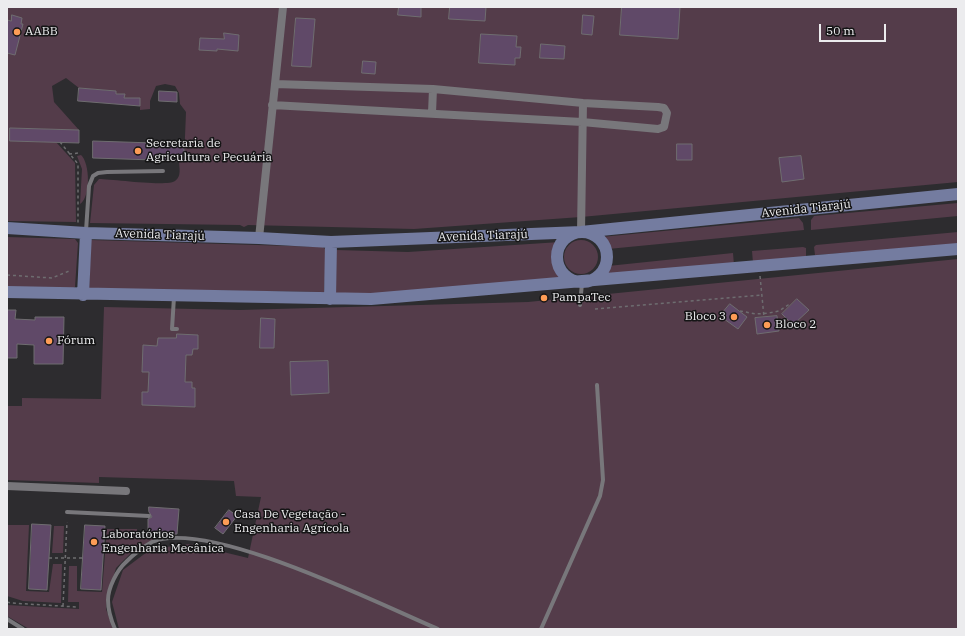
<!DOCTYPE html>
<meta charset="utf-8">
<style>
body{margin:0}
#map{position:relative;width:965px;height:636px;overflow:hidden;background:#2d2c2f;font-family:"IBM Plex Serif",serif}
canvas{display:block}
.frame{position:absolute;inset:0;border:8px solid #ececee;pointer-events:none}
.scale{position:absolute;left:819px;top:24px;width:67px;height:18px;box-sizing:border-box;border:2px solid #ececee;border-top:0;padding-left:5px;font-size:12px;line-height:14px;white-space:nowrap;color:#ececee;-webkit-text-stroke:3px #151516;paint-order:stroke}
</style>
<div id="map">
<canvas width="965" height="636"></canvas>
<div class="frame"></div>
<div class="scale">50 m</div>
</div>
<script>
const g = document.querySelector('canvas').getContext('2d');
g.lineJoin = 'round';
function fillPath(path, color) { g.fillStyle = color; g.fill(path, 'evenodd'); }
function trace(path, color, width, dash) { g.strokeStyle = color; g.lineWidth = width; g.lineCap = dash ? 'butt' : 'round'; g.setLineDash(dash || []); g.stroke(path); }
function label(font, color, halo, rows, align = 'center') {
  g.font = font + ' "IBM Plex Serif",serif'; g.lineWidth = 3; g.setLineDash([]); g.textBaseline = 'middle'; g.strokeStyle = halo; g.fillStyle = color; for (const [text, x, y, turn = 0] of rows) {
    g.save(); g.translate(x, y); g.rotate((+turn || 0) * Math.PI / 180); g.textAlign = isNaN(turn) ? turn : align; if (halo) g.strokeText(text, 0, 0); g.fillText(text, 0, 0); g.restore();
  }
}
fillPath(new Path2D(`
 M7 7H958V182L581 217 414 229 248 225 244 227 240 225 90 223 94 185 99 179C112 179 167 187 175 181 182 176 179 168 179 161H184L186 112 180 104 179 93 175 86 165 84 156 86 150 101V109L140 110V98H124V94H116V91L79 88 66 78 52 86 54 102 79 130 10 128V141L56 142 75 163 76 222 7 221Z
 M81 155C90 163 91 197 80 204L82 169 77 156Z
 M958 203V216L811 230V220L814 216Z
 M799 218 803 223 804 230 608 249 601 237Z
 M958 232V245L815 255 814 247 816 245Z
 M7 237 75 239 78 243 75 287 71 290 7 287Z
 M564 257a17 17 0 1 1 34 0a17 17 0 1 1-34 0Z
 M91 240 323 247 327 251 324 292 89 289Z
 M560 242C552 257 553 267 564 280L382 294 336 295 334 290 336 250 408 252Z
 M803 247 806 248V257L753 263 752 251Z
 M733 253 734 265 601 277 608 266Z
 M958 259V629H119L112 602 123 570 151 549 190 544 248 558 261 497 236 496 234 481 99 477V483L7 480V406H22V398L101 399 104 307 240 310 528 302Z
 M7 525H29L26 591 49 592 53 564H62L61 603 23 601 7 596Z
 M54 526H64L63 553H52Z
 M107 529H137V537H158L132 552 116 568 107 598 106 609 113 629H29L7 616V605L79 609V602H68L69 566H77V591L102 592Z`), '#543c4a');
const building = new Path2D(`
 M399 7H421V17L398 15Z
 M450 7H486L485 21 449 19Z
 M622 7H680L678 39 620 35Z
 M12 15 22 18 21 24H23L15 55 7 53V20L11 21Z
 M583 15 594 16 592 35 582 34Z
 M296 18 315 19 311 67 292 66Z
 M224 33 239 35 238 51 217 49V51L199 50 200 38 224 39Z
 M481 34 517 36 516 47H521L520 58H515V65L479 63Z
 M541 44 565 46 564 59 540 58Z
 M363 61 376 62 375 74 362 73Z
 M79 88 116 91V94H125L124 98H140V106L78 101Z
 M159 91 177 92V102L159 101Z
 M10 128 79 130V143L10 141Z
 M93 141 184 144V161L93 158Z
 M677 144H692V160H677Z
 M801 156 804 179 782 182 779 158Z
 M797 299 809 310 793 325 782 314Z
 M730 304 747 317 738 329 720 316Z
 M7 310H16L15 319 35 320V317H64L63 364H34V345L17 344V358H7Z
 M777 316 779 331 757 334 755 318Z
 M261 318 275 319 274 348H260Z
 M177 334 198 335V349H193L192 355H186L185 382H192V388H195V407L142 405V392H148L149 372H142L143 345 157 346 158 338H176Z
 M328 361 329 393 291 395 290 362Z
 M149 507 179 509 177 534 148 535V519L152 517 149 512Z
 M229 510 237 516 223 534 215 528Z
 M32 524 51 525 47 590 29 589Z
 M85 525 105 526 101 590 81 589Z`);
fillPath(building, '#604968');
trace(building, '#6f6d70', 1);
trace(new Path2D(`
 M60 142 78 164V223
 M69 154 79 153
 M7 275 52 278 69 271
 M760 276 764 317
 M595 309 762 295
 M740 311 756 314 769 313 779 311 788 305 789 307
 M49 558H83
 M7 602 11 603 77 607
 M63 606 67 522`), '#6e6d70', 1.5, [3, 3]);
trace(new Path2D(`
 M86 231 89 186 93 176 98 173 107 172 163 171
 M174 297 172 329H177
 M580 305 582 283
 M67 512 149 516
 M7 619 23 629
 M115 629C111 620 108 610 108 600 108 588 117 570 126 562 133 555 143 547 152 542 208 518 381 605 438 629
 M541 629 600 496 603 480 597 385`), '#78777b', 4);
trace(new Path2D(`
 M272 105 582 122 658 129 664 127 667 113 664 108 658 107 583 103 433 89 275 84
 M432 113 433 89
 M581 232 583 103
 M259 238 283 7
 M7 486 126 491`), '#78777b', 8);
trace(new Path2D(`
 M7 228 86 233 259 238 331 242 581 232 958 194
 M557 257a25 25 0 1 1 50 0a25 25 0 1 1-50 0Z
 M7 292 371 299 958 249
 M83 295 86 233
 M330 299 331 242`), '#747ca0', 12);
for (const [x, y, r, color] of [
 [17,32,4,"#fd9c56"],
 [138,151,4,"#fd9c56"],
 [544,298,4,"#fd9c56"],
 [734,317,4,"#fd9c56"],
 [767,325,4,"#fd9c56"],
 [49,341,4,"#fd9c56"],
 [226,522,4,"#fd9c56"],
 [94,542,4,"#fd9c56"]
]) { const dot = new Path2D(); dot.arc(x, y, r, 0, 2 * Math.PI); g.fillStyle = color; g.fill(dot); trace(dot, '#151516', 1.5); }
label('12px', '#ececee', '#151516', [
 ["AABB",25,32],
 ["Secretaria de",146,144],
 ["Agricultura e Pecuária",146,158],
 ["PampaTec",552,298],
 ["Bloco 3",726,317,"right"],
 ["Bloco 2",775,325],
 ["Fórum",57,341],
 ["Casa De Vegetação -",234,515],
 ["Engenharia Agrícola",234,529],
 ["Laboratórios",102,535],
 ["Engenharia Mecânica",102,549]
], 'left');
label('12px', '#ececee', '#151516', [
 ["Avenida Tiarajú",806,209,-6],
 ["Avenida Tiarajú",160,235,2],
 ["Avenida Tiarajú",483,236,-2]
]);
</script>
